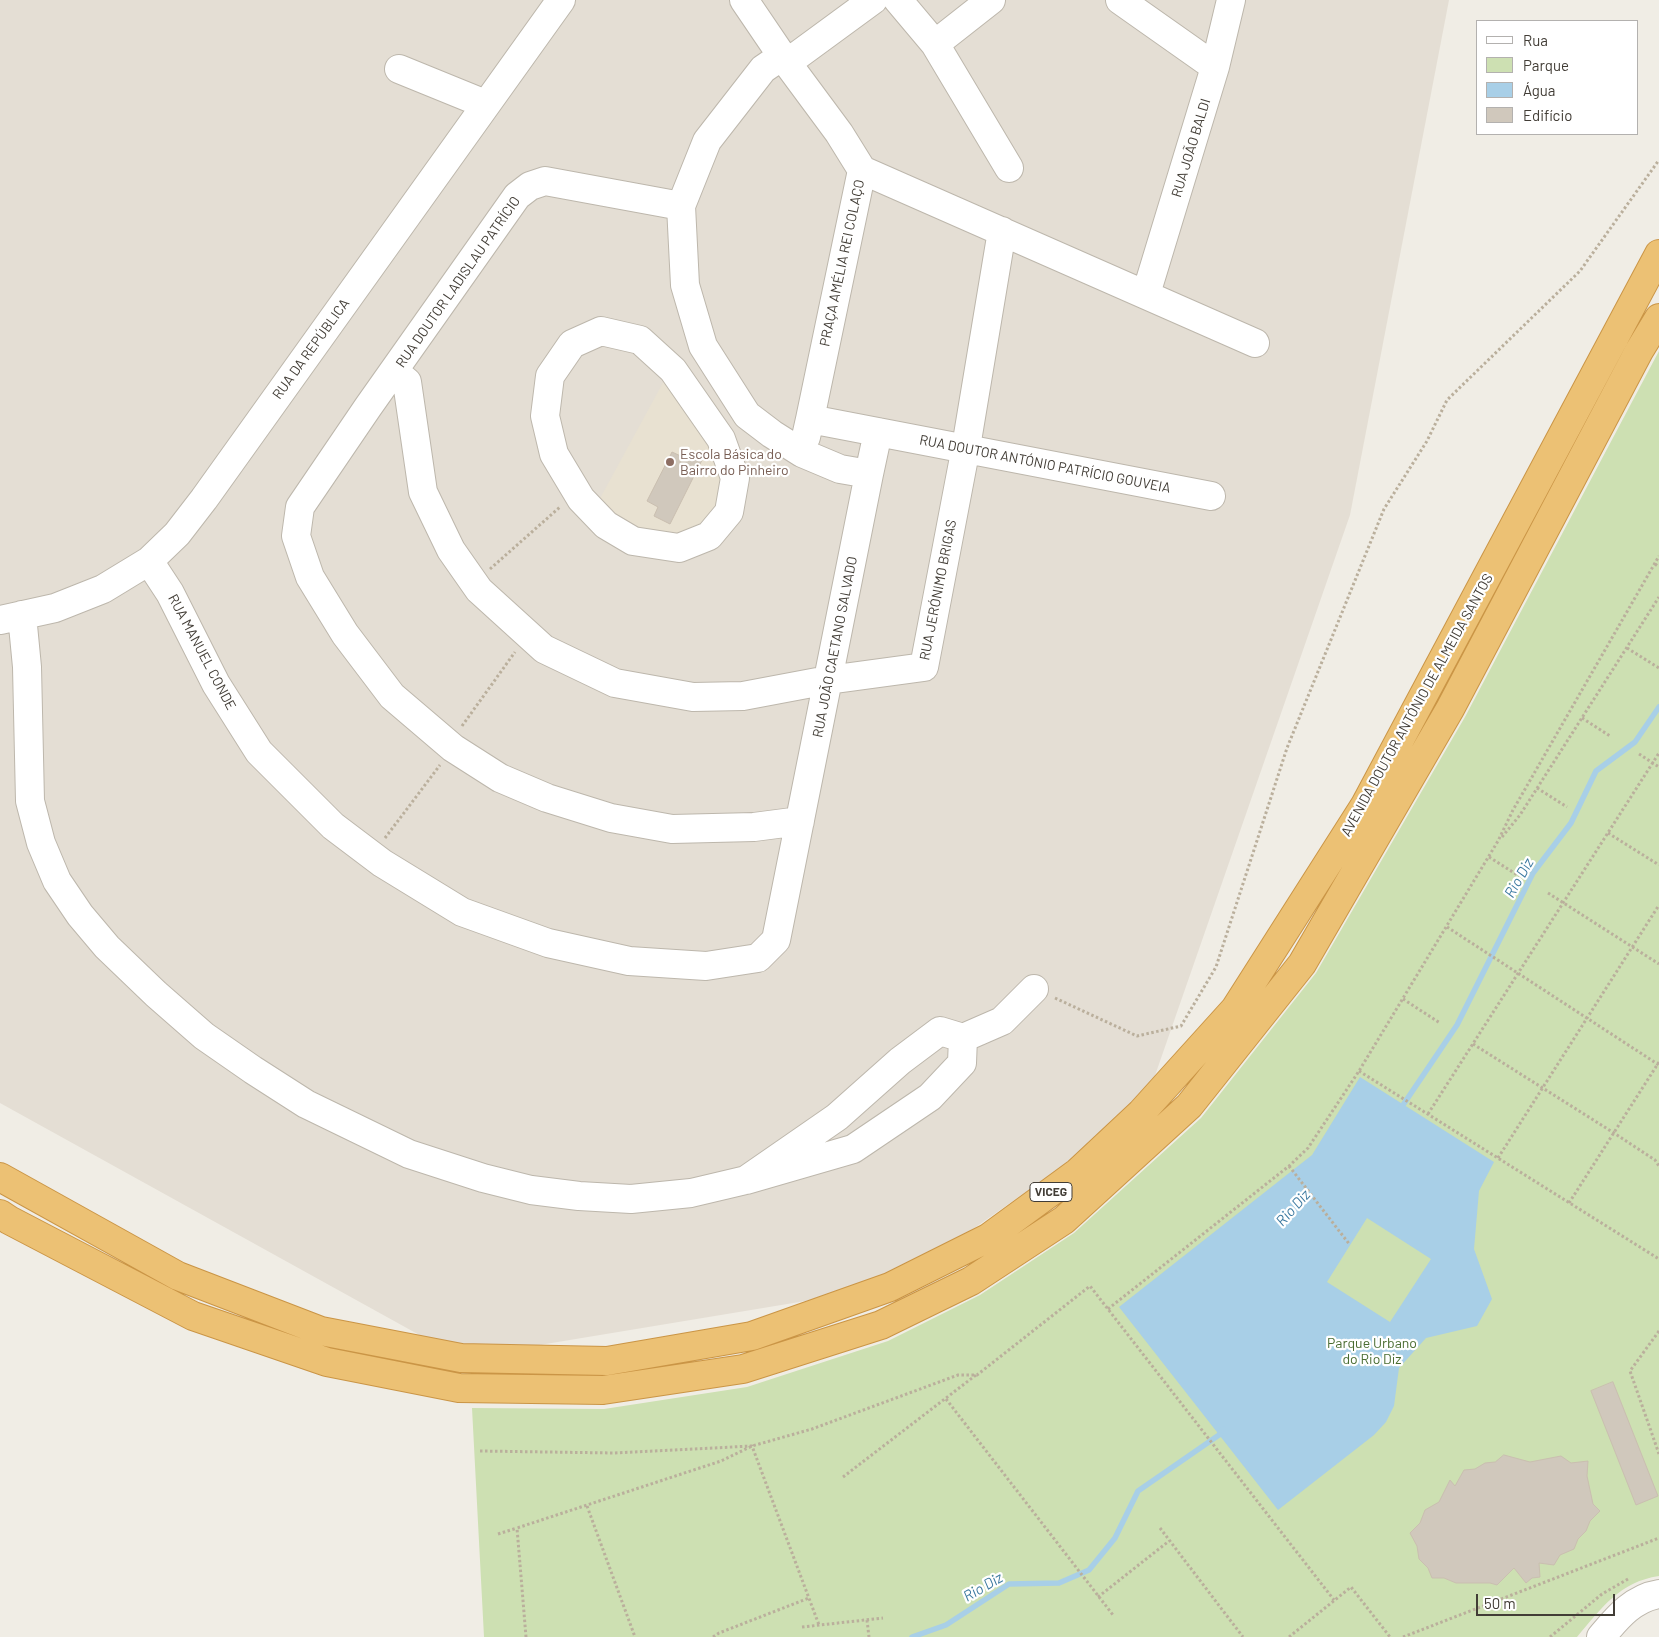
<!DOCTYPE html>
<meta charset="utf-8">
<style>
body{margin:0}
#map{position:relative;width:1659px;height:1637px;overflow:hidden;background:#f0ede5;font-family:Barlow,sans-serif}
canvas{display:block}
.legend{position:absolute;left:1476px;top:20px;width:162px;height:115px;box-sizing:border-box;background:#fff;border:1px solid #b3b1af;margin:0;padding:6px 9px;list-style:none;font-size:15px;color:#423d36}
.legend li{display:flex;align-items:center;gap:10px;height:25px}
.legend b{width:25px;border:1px solid #b3b1af}
.scale{position:absolute;left:1476px;top:1594px;width:139px;height:22px;box-sizing:border-box;border:2px solid #423d36;border-top:0;padding-left:6px;font-size:15px;line-height:18px;white-space:nowrap;color:#423d36;-webkit-text-stroke:4px #fff;paint-order:stroke}
</style>
<div id="map">
<canvas width="1659" height="1637"></canvas>
<ul class="legend">
<li><b style="height:6px;background:#fff"></b>Rua</li>
<li><b style="height:14px;background:#cde0b2"></b>Parque</li>
<li><b style="height:14px;background:#a8cfe7"></b>Água</li>
<li><b style="height:14px;background:#d0c8bc"></b>Edifício</li>
</ul>
<div class="scale">50 m</div>
</div>
<script>
const g = document.querySelector('canvas').getContext('2d');
g.lineJoin = 'round';
function fillPath(path, color) { g.fillStyle = color; g.fill(path, 'evenodd'); }
function trace(path, color, width, dash) { g.strokeStyle = color; g.lineWidth = width; g.lineCap = dash ? 'butt' : 'round'; g.setLineDash(dash || []); g.stroke(path); }
function label(font, color, halo, rows, align = 'center') {
  g.font = font + ' Barlow,sans-serif'; g.lineWidth = 4.5; g.setLineDash([]); g.textBaseline = 'middle'; g.strokeStyle = halo; g.fillStyle = color; for (const [text, x, y, turn = 0] of rows) {
    g.save(); g.translate(x, y); g.rotate((+turn || 0) * Math.PI / 180); g.textAlign = isNaN(turn) ? turn : align; if (halo) g.strokeText(text, 0, 0); g.fillText(text, 0, 0); g.restore();
  }
}
fillPath(new Path2D(`
 M0 0H1449L1350 515 1143 1110 890 1287 461 1358 0 1103Z`), '#e4ded4');
fillPath(new Path2D(`
 M665 379 717 455 724 469 720 503 711 517 695 529 679 537 630 528 597 504Z`), '#e8e1d1');
fillPath(new Path2D(`
 M1659 351V1576C1619 1582 1602 1608 1577 1637H484L472 1408 604 1409 747 1387 888 1341 980 1295 1074 1233 1201 1118 1316 973 1465 717Z`), '#cde0b2');
fillPath(new Path2D(`
 M1360 1077 1494 1162 1479 1191 1474 1249 1492 1299 1477 1326 1426 1338 1399 1368 1394 1406 1386 1422 1374 1435 1278 1510 1119 1307 1312 1155ZM1367 1218 1431 1259 1390 1322 1327 1282Z`), '#a8cfe7');
trace(new Path2D(`
 M1399 1111 1457 1025 1533 873 1571 823 1596 771 1635 742 1659 707
 M912 1637 946 1625 1009 1584 1059 1583 1089 1570 1115 1538 1138 1491 1219 1435 1223 1429`), '#a8cfe7', 5.5);
const building = new Path2D(`
 M688 451 703 458 670 524 654 516 658 507 647 501 672 452 685 458Z
 M1613 1382 1658 1496 1636 1505 1591 1391Z
 M1504 1455 1530 1462 1561 1456 1571 1463 1588 1461 1587 1476 1593 1504 1600 1511 1590 1521 1586 1531 1578 1539 1574 1549 1560 1555 1554 1565 1539 1563 1540 1577 1532 1578 1526 1583 1514 1568 1497 1585 1490 1583H1456L1444 1578H1432L1428 1568 1419 1559 1417 1546 1410 1533 1420 1523 1425 1510 1439 1502 1450 1480 1455 1486 1464 1470 1475 1469 1485 1463 1495 1462Z`);
fillPath(building, '#d0c8bc');
trace(building, '#cabfb0', 1);
const minor = new Path2D(`
 M744 0 782 56 839 133 862 170
 M898 0 935 44 1009 168
 M1120 0 1215 67
 M935 44 991 0
 M782 56 763 69 707 141 681 206 685 285 703 346 747 415 772 434 802 453 840 469 869 474 878 432
 M787 63 873 0
 M399 69 485 104
 M681 206 545 181 530 186 517 196 368 407 300 507 296 536 310 577 345 634 392 696 453 748 500 778 547 798 611 818 672 829 754 827 800 821
 M1146 294 1215 67 1231 0
 M601 331 640 340 673 370 721 439 735 478 729 512 709 536 679 548 633 541 606 525 581 499 554 454 545 416 550 376 572 344Z
 M394 371 407 382 423 492 451 550 479 590 544 649 615 683 693 697 743 696 828 680 924 667 966 447 1002 231
 M810 419 862 170 1255 343
 M806 437 810 419 1211 496
 M149 561 170 593 216 684 259 752 333 826 382 863 462 912 548 943 629 961 706 966 758 958 776 940 869 474
 M22 615 27 667 30 801 41 843 57 881 80 915 107 947 156 994 204 1036 253 1070 306 1104 409 1154 483 1178 531 1190 579 1196 631 1199 691 1193 746 1180 853 1149 930 1097 962 1063 963 1038 940 1031 900 1061 837 1117 746 1180
 M0 620 55 608 103 589 149 561 177 534 204 499 561 0
 M963 1038 1002 1021 1034 989
 M1601 1637C1617 1618 1633 1598 1659 1594`);
const highway = new Path2D(`
 M0 1177 178 1276 321 1331 461 1358 607 1361 752 1336 890 1287 988 1238 1078 1172 1141 1113 1235 1009 1365 805 1659 254
 M0 1214 9 1220 193 1316 327 1362 459 1388 603 1390 743 1369 881 1325 971 1281 1064 1220 1189 1106 1302 964 1450 709 1639 351 1659 318`);
trace(minor, '#bdb7ac', 30);
trace(highway, '#ca9546', 30);
trace(new Path2D(`
 M1655 564 1659 567
 M490 569 560 507
 M1627 648 1659 668
 M1582 718 1610 736
 M462 726 515 652
 M1639 754 1659 767
 M1537 788 1567 807
 M1608 833 1659 865
 M1502 837 1520 815 1659 597
 M385 838 440 765
 M1489 857 1519 876
 M1548 893 1659 964
 M1447 927 1659 1065
 M1055 998 1137 1036 1181 1026 1216 967 1287 748 1384 509 1427 441 1447 400 1580 271 1659 160
 M1403 999 1440 1023
 M1473 1044 1614 1133 1655 1160 1659 1166
 M1359 1071 1659 1259
 M1428 1114 1659 753
 M1498 1158 1659 905
 M1289 1166 1350 1245
 M1569 1203 1659 1062
 M1108 1309 1289 1166 1308 1148 1359 1071 1498 841 1513 810 1659 556
 M1659 1331 1630 1371 1659 1454
 M946 1399 1113 1615
 M480 1451 614 1453 752 1446 819 1625
 M843 1477 976 1375
 M587 1506 635 1637
 M1160 1528 1243 1637
 M498 1534 517 1528
 M1098 1597 1169 1541
 M867 1620 869 1637
 M802 1627 883 1618
 M526 1637 517 1528 721 1461 752 1446 812 1429 958 1375H977L1090 1286 1334 1600
 M713 1637 719 1633 809 1598
 M1289 1637 1351 1587 1390 1637
 M1403 1637 1659 1538
 M1550 1637 1602 1594 1628 1579`), '#baaf9c', 3, [2.5, 2.5]);
trace(minor, '#fff', 28);
trace(highway, '#ecc174', 28);
for (const [x, y, r, color] of [
 [670,462,5,"#8d6e63"]
]) { const dot = new Path2D(); dot.arc(x, y, r, 0, 2 * Math.PI); g.fillStyle = color; g.fill(dot); trace(dot, '#fff', 2); }
for (const [x, y, w] of [
 [1051,1192,42]
]) { const box = new Path2D(); box.roundRect(x - w / 2, y - 9.5, w, 19, 4); g.fillStyle = '#fff'; g.fill(box); trace(box, '#423d36', 1); }
label('bold 12px', '#423d36', null, [
 ["VICEG",1051,1192]
]);
label('14px', '#423d36', '#fff', [
 ["RUA JOÃO BALDI",1191,148,-73],
 ["PRAÇA AMÉLIA REI COLAÇO",842,263,-78],
 ["RUA DOUTOR LADISLAU PATRÍCIO",458,282,-55],
 ["RUA DA REPÚBLICA",311,349,-54],
 ["RUA DOUTOR ANTÓNIO PATRÍCIO GOUVEIA",1045,464,11],
 ["RUA JERÓNIMO BRIGAS",938,590,-79],
 ["RUA JOÃO CAETANO SALVADO",835,647,-79],
 ["RUA MANUEL CONDE",202,652,62],
 ["AVENIDA DOUTOR ANTÓNIO DE ALMEIDA SANTOS",1417,705,-61]
]);
label('14px', '#785e54', '#fff', [
 ["Escola Básica do",680,454],
 ["Bairro do Pinheiro",680,470]
], 'left');
label('14px', '#496c30', '#fff', [
 ["Parque Urbano",1372,1343],
 ["do Rio Diz",1372,1359]
]);
label('italic 15px', '#3c79a0', '#fff', [
 ["Rio Diz",1519,878,-60],
 ["Rio Diz",1293,1208,-48],
 ["Rio Diz",983,1587,-30]
]);
</script>
